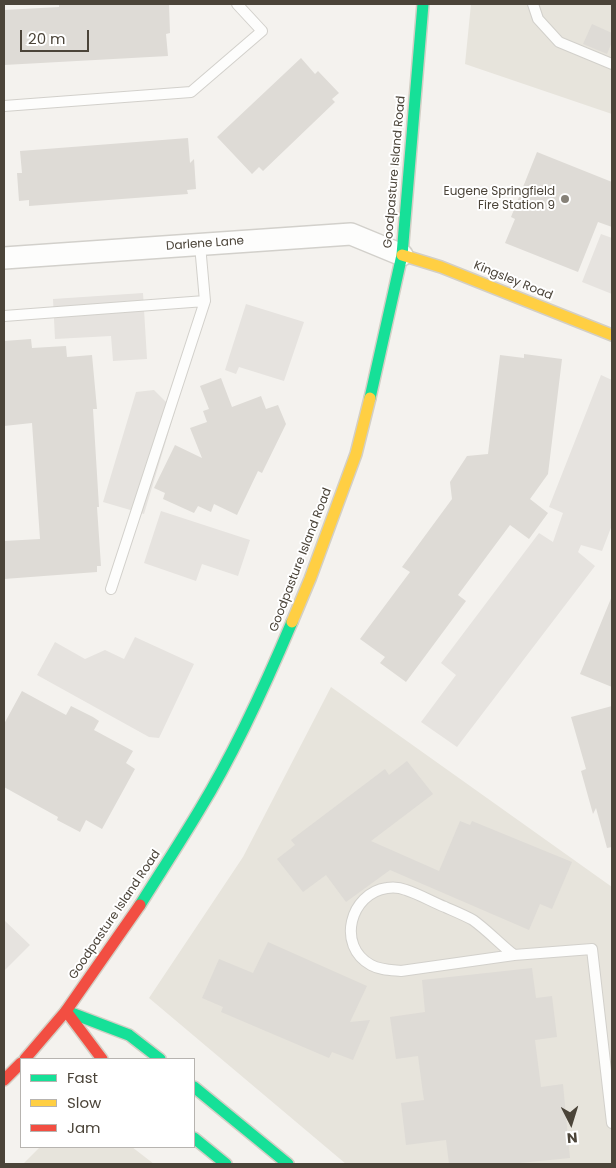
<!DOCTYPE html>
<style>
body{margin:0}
#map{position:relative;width:616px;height:1168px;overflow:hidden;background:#f4f2ee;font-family:Poppins,sans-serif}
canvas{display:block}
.frame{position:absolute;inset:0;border:5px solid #4b4439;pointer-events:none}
.legend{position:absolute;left:20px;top:1058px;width:175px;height:90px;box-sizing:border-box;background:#fff;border:1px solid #b7b4b0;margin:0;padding:6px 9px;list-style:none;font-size:15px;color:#4b4439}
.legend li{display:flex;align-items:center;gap:10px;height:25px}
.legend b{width:25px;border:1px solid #b7b4b0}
.north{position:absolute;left:546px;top:1098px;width:50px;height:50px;-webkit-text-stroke:4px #fff;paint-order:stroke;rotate:175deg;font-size:14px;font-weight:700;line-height:20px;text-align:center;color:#4b4439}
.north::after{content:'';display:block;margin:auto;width:18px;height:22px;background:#4b4439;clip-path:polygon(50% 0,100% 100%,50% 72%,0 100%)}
.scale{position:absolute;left:20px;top:30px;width:69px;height:22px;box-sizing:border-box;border:2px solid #4b4439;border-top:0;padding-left:6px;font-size:15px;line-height:18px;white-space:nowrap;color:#4b4439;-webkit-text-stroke:4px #fff;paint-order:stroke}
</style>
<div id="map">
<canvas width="616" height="1168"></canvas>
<div class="frame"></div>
<ul class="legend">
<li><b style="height:6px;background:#16e098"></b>Fast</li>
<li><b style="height:6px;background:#ffcf43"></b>Slow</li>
<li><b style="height:6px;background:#f24e42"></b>Jam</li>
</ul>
<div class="north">N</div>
<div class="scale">20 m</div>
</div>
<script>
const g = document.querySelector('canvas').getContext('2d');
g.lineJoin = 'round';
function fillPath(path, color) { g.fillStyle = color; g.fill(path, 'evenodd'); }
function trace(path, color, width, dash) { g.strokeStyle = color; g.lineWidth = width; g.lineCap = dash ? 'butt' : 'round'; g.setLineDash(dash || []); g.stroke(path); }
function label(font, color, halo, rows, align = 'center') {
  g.font = font + ' Poppins,sans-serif'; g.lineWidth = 4; g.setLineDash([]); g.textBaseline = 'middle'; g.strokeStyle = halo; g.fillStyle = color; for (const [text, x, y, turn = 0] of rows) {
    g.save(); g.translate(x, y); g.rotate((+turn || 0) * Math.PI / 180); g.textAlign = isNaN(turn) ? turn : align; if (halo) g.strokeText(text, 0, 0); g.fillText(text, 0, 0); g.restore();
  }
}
fillPath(new Path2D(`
 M471 4H612V114L465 64Z
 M331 687 612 887V1164H346L149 998 243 857Z
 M40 1147H132L154 1164H23Z`), '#e7e4dc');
fillPath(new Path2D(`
 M601 234 612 238V294L582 282Z
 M143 293 147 359 113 361 111 336 55 339 53 299Z
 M246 304 304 322 284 381 239 367 236 374 225 370Z
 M601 375 612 380V525L602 551 581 545 578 552 595 566 457 747 421 722 456 675 441 663 539 533 553 542 563 513 549 507Z
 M154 390 175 411 144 514 103 502 136 392Z
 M161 511 250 540 238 576 202 564 196 581 144 563Z
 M135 637 194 664 159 738 149 737 37 675 55 642 85 659 105 650 124 659Z
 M4 920 30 945 4 971Z`), '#e6e3df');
fillPath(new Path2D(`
 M83 4H169L170 33 166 34 168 56 4 65V10L59 7V5Z
 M592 24 612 33V42L607 54 583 44Z
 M301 58 315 74 318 71 339 93 332 99 335 102 263 171 259 167 252 174 217 137Z
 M188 138 190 163 194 159 196 189 187 190 188 194 29 206V200L19 201 17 173H22L20 151Z
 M537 152 612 182V227L598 222 578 272 505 243 515 219 511 217Z
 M31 339 32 348 66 346 67 357 92 355 97 409H93L99 507H97L101 566H97V572L4 579V541L40 539 32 423 4 426V341Z
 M524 354 562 359 548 474 530 499 548 513 529 539 510 525 458 595 466 601 406 682 380 663 385 657 360 639 410 572 402 567 452 499 450 482 467 456 488 454 500 355 524 358Z
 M221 378 232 407 261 396 266 409 278 405 286 424 262 473 258 471 237 515 214 504 211 512 198 506 194 513 163 499 165 493 154 488 175 445 202 458 190 428 207 422 203 411 209 409 200 386Z
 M612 596V687L580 674Z
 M22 691 66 715 71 706 93 717 99 721 94 730 133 751 126 763 135 769 102 829 86 820 80 832 57 820 58 817 4 787V724Z
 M612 706V847L607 848 596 808 593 814 581 771 586 769 571 717Z
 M407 761 433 794 371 841 439 871 460 821 470 825 472 821 572 862 552 909 540 904 529 930 390 870 346 902 326 875 303 892 277 859 295 845 291 840 385 769 389 775Z
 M268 942 367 986 350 1022 370 1020 353 1060 332 1052 329 1058 221 1012 223 1007 202 998 219 959 253 973Z
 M532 968 536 998 552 996 557 1037 535 1040 541 1087 563 1084 570 1158 510 1164H449L446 1140 406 1145 401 1103 424 1100 423 1094 418 1056 396 1059 390 1017 425 1012 422 980Z`), '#dedbd6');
const lane = new Path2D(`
 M533 4 538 19 559 42 612 64
 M4 106 191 92 262 31 237 4
 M4 316 205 301 200 245
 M111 589 205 301
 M514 955C500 944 487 930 473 920 464 915 454 911 445 907 432 902 419 894 406 890 401 888 393 887 387 888 350 893 336 946 371 965 380 970 390 970 401 971L514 955 592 949 612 1123`);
const street = new Path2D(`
 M4 258 351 234 402 255`);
const fast = new Path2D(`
 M370 398 402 255 423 4
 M140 905C160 873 181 841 200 809 236 750 265 686 292 622
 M66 1011 129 1035 160 1059
 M194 1087 288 1164
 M194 1138 226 1164`);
const slow = new Path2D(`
 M402 255 441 267 612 335
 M292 622 310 579 356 454 370 398`);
const jam = new Path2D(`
 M66 1011 102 1059
 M25 1059 66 1011 140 905
 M4 1080 21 1063`);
trace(lane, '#d2d0cb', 12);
trace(street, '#d2d0cb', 24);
trace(fast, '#d3cfc5', 14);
trace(slow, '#d3cfc5', 14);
trace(jam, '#d3cfc5', 14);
trace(lane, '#fdfdfc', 10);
trace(street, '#fdfdfc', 21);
trace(fast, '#16e098', 11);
trace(slow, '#ffcf43', 11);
trace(jam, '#f24e42', 11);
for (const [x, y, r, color] of [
 [565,199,5,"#868178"]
]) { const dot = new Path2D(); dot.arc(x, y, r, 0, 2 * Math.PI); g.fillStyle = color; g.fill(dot); trace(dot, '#fff', 2); }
label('12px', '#4b4439', '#fff', [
 ["Goodpasture Island Road",395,172,-85],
 ["Darlene Lane",205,244,-4],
 ["Kingsley Road",513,281,22],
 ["Goodpasture Island Road",301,560,-69],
 ["Goodpasture Island Road",115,915,-56]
]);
label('12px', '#4b4439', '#fff', [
 ["Eugene Springfield",555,192],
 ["Fire Station 9",555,206]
], 'right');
</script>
